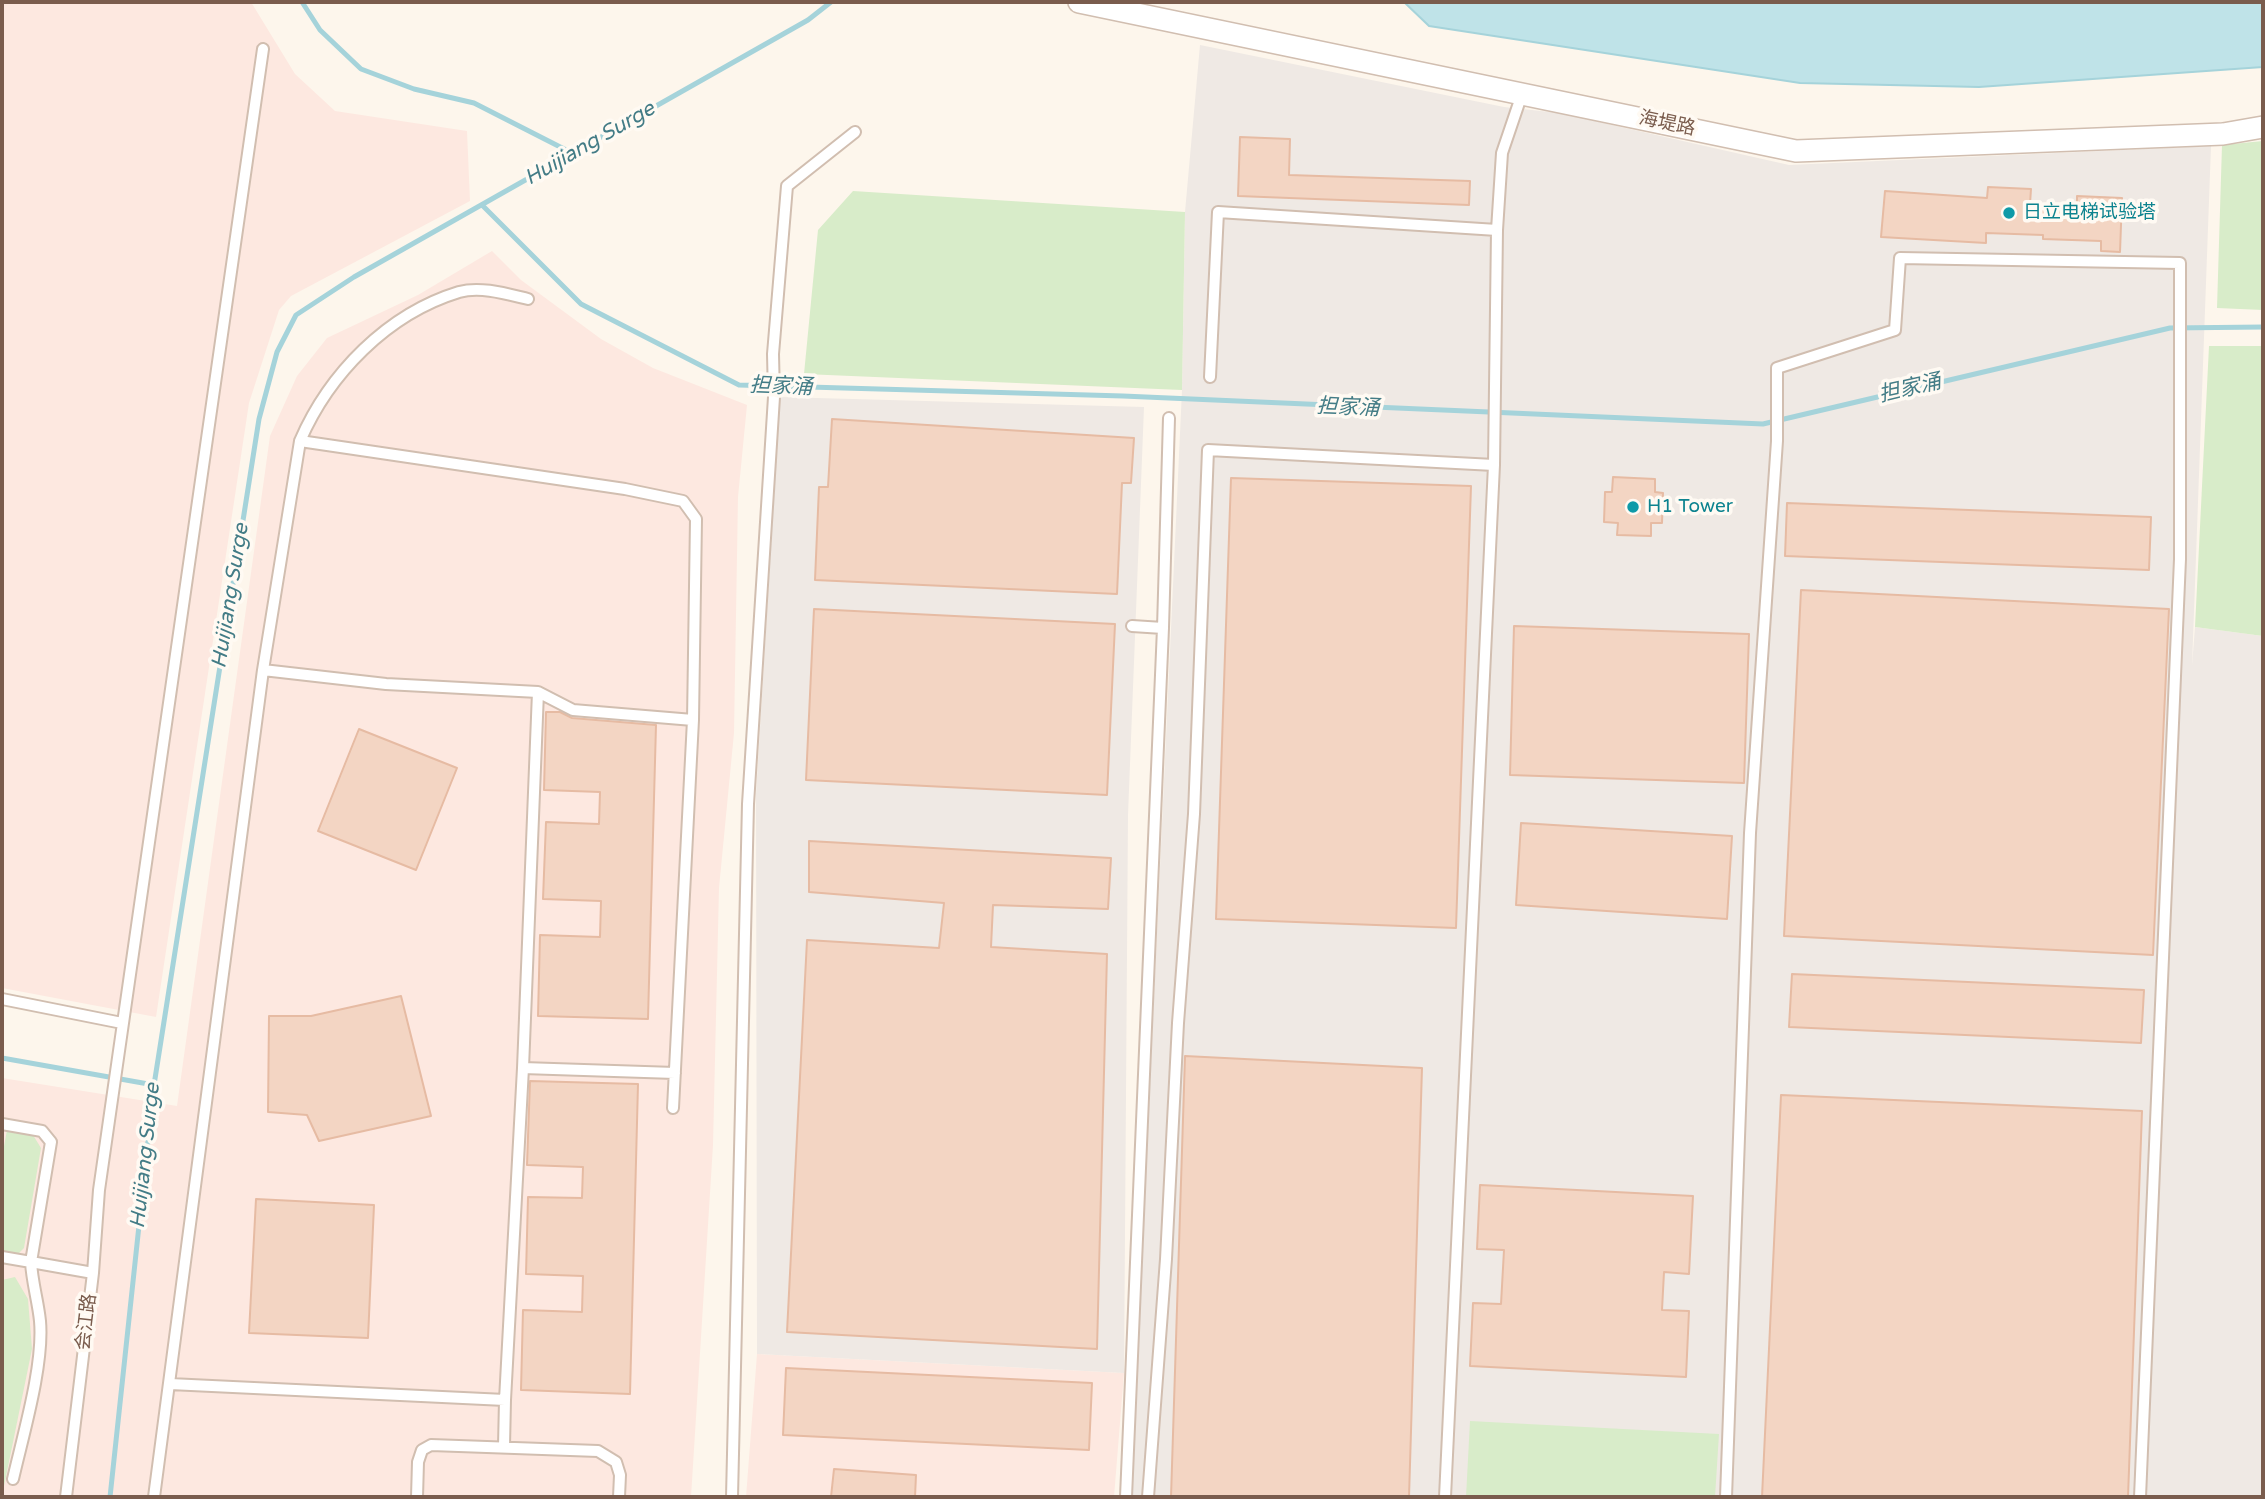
<!DOCTYPE html>
<meta charset="utf-8">
<style>
body{margin:0}
#map{position:relative;width:2265px;height:1499px;overflow:hidden;background:#fdf6ec;font-family:"Varela Round",sans-serif}
canvas{display:block}
.frame{position:absolute;inset:0;border:4px solid #7a5c4d;pointer-events:none}
</style>
<div id="map">
<canvas width="2265" height="1499"></canvas>
<div class="frame"></div>
</div>
<script>
const g = document.querySelector('canvas').getContext('2d');
g.lineJoin = 'round';
function fillPath(path, color) { g.fillStyle = color; g.fill(path, 'evenodd'); }
function trace(path, color, width, dash) { g.strokeStyle = color; g.lineWidth = width; g.lineCap = dash ? 'butt' : 'round'; g.setLineDash(dash || []); g.stroke(path); }
function label(font, color, halo, rows, align = 'center') {
  g.font = font + ' "Varela Round","Noto Sans SC",sans-serif'; g.lineWidth = 7; g.setLineDash([]); g.textBaseline = 'middle'; g.strokeStyle = halo; g.fillStyle = color; for (const [text, x, y, turn = 0] of rows) {
    g.save(); g.translate(x, y); g.rotate((+turn || 0) * Math.PI / 180); g.textAlign = isNaN(turn) ? turn : align; if (halo) g.strokeText(text, 0, 0); g.fillText(text, 0, 0); g.restore();
  }
}
fillPath(new Path2D(`
 M2 2H251L295 74 335 111 467 131 470 201 291 296 279 310 249 403 156 1017 2 988Z
 M492 251 521 280 601 339 653 368 747 405 738 497 734 733 719 888 713 1145 691 1497H2V1078L177 1106 270 436 297 376 327 338 418 295Z
 M757 1354 1124 1373 1114 1497H746Z`), '#fde8e0');
fillPath(new Path2D(`
 M1200 45 1504 107 1559 113 1789 165 2211 146 2192 666 2195 627 2263 636V1497H1131L1182 390 1185 212Z
 M780 397 1144 407 1128 815 1124 1373 757 1354 756 794Z`), '#efe9e4');
fillPath(new Path2D(`
 M2263 141V310L2217 308 2222 145Z
 M853 191 1185 212 1182 390 804 374 818 230Z
 M2209 346H2263V636L2195 627Z
 M7 1130 33 1135 41 1148 24 1248 16 1256 2 1253V1157Z
 M15 1277 28 1299 32 1349 2 1496V1280Z
 M1470 1421 1719 1434 1715 1497H1466Z`), '#d8ecc9');
const water = new Path2D(`
 M1404 2H2263V67L1979 87 1800 83 1429 26Z`);
fillPath(water, '#bfe3e8');
trace(water, '#a5d3da', 2);
trace(new Path2D(`
 M302 2 320 30 361 69 414 89 474 103 572 153
 M482 205 581 304 739 385 1123 396 1763 424 2170 328 2263 327
 M2 1058 154 1085
 M110 1497 154 1085 259 419 277 352 296 315 354 277 808 20 831 2`), '#a5d3da', 5);
const building = new Path2D(`
 M1240 137 1290 139 1289 175 1470 181 1469 205 1238 196Z
 M1988 187 2031 189 2030 204 2077 206V196L2122 198 2120 252 2101 251V241L2043 239V235L1986 233V243L1881 237 1885 191 1987 198Z
 M832 419 1134 438 1131 483H1122L1117 594 815 580 819 487H828Z
 M1613 477 1655 479V492L1663 493 1662 523H1651V536L1617 535 1618 523 1604 522 1605 492H1612Z
 M1231 478 1471 486 1456 928 1216 919Z
 M1787 503 2151 517 2149 570 1785 556Z
 M1801 590 2169 609 2153 955 1784 936Z
 M814 609 1115 624 1107 795 806 780Z
 M1514 626 1749 634 1744 783 1510 775Z
 M546 712H560L572 718 656 725 648 1019 538 1016 540 935 600 937 601 901 543 899 546 822 599 824 600 792 544 790Z
 M359 729 457 768 416 870 318 831Z
 M1521 823 1732 836 1727 919 1516 905Z
 M809 841 1111 858 1108 909 993 905 991 947 1107 954 1097 1349 787 1332 807 940 939 948 944 903 809 892Z
 M1792 974 2144 990 2141 1043 1789 1027Z
 M401 996 431 1116 319 1141 307 1115 268 1112 269 1016H311Z
 M1185 1056 1422 1068 1409 1497H1171Z
 M530 1081 638 1084 630 1394 521 1390 523 1310 582 1312 583 1276 526 1274 528 1197 582 1198 583 1167 527 1165Z
 M1781 1095 2142 1111 2128 1497H1762Z
 M1480 1185 1693 1196 1689 1274 1664 1272 1662 1310 1689 1311 1686 1377 1470 1366 1473 1303 1501 1304 1504 1250 1477 1249Z
 M256 1199 374 1205 368 1338 249 1333Z
 M786 1368 1092 1383 1089 1450 783 1435Z
 M834 1469 916 1475 915 1497H831Z`);
fillPath(building, '#f3d5c3');
trace(building, '#e6bba3', 2);
const service = new Path2D(`
 M1497 230 1502 153 1522 94
 M300 441 625 489 683 501 696 519 693 720 673 1108
 M1132 626 1163 628
 M263 670 386 684 538 692 523 1068
 M538 692 573 710 693 720
 M2 999 122 1023
 M2 1124 42 1131 51 1142 31 1262 93 1273
 M2 1257 31 1262C32 1282 38 1301 40 1321 44 1365 23 1435 13 1479
 M170 1384 505 1400 523 1068 675 1073
 M504 1446 505 1400
 M66 1497 93 1273 99 1190 263 49
 M154 1497 263 670 300 441C329 374 387 314 459 292 481 286 507 294 528 299
 M417 1497 418 1462 422 1450 431 1445 598 1451 616 1462 620 1475 619 1497
 M732 1497 748 804 774 397 773 354 787 186 855 132
 M1126 1497 1163 628 1169 418
 M1148 1497 1166 1259 1178 1023 1194 814 1208 450 1494 465 1497 230 1218 212 1210 377
 M1445 1497C1459 1153 1480 809 1494 465
 M1726 1497 1750 833 1777 441V368L1895 330 1900 258 2180 263V559L2140 1497`);
const minor = new Path2D(`
 M1079 2 1796 151 2223 134 2263 127`);
trace(service, '#d1beb0', 14);
trace(minor, '#d1beb0', 24);
trace(service, '#fff', 10);
trace(minor, '#fff', 21);
for (const [x, y, r, color] of [
 [2009,213,7,"#0f9aa8"],
 [1633,507,7,"#0f9aa8"]
]) { const dot = new Path2D(); dot.arc(x, y, r, 0, 2 * Math.PI); g.fillStyle = color; g.fill(dot); trace(dot, '#fffaf3', 2.5); }
label('19px', '#7a5c4d', '#fffaf3', [
 ["海堤路",1667,124,12],
 ["会江路",87,1322,-83]
]);
label('19px', '#0d838f', '#fffaf3', [
 ["日立电梯试验塔",2023,213],
 ["H1 Tower",1647,507]
], 'left');
label('italic 21px', '#437c86', '#fffaf3', [
 ["Huijiang Surge",590,144,-30],
 ["担家涌",781,387,2],
 ["担家涌",1910,389,-13],
 ["担家涌",1348,408,2],
 ["Huijiang Surge",231,596,-81],
 ["Huijiang Surge",146,1156,-84]
]);
</script>
